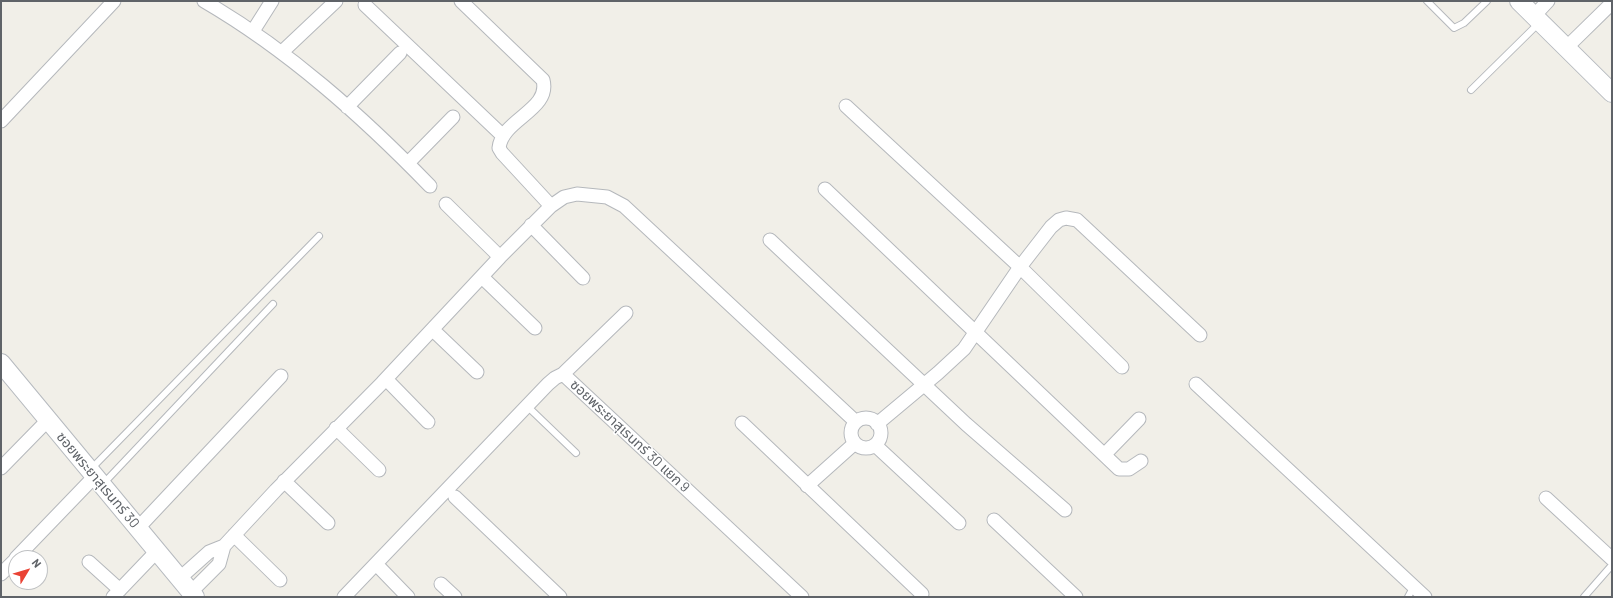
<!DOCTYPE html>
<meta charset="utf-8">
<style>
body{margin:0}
#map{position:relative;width:1613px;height:598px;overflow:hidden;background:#f1efe8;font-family:Barlow,sans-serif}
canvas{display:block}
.frame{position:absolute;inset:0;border:2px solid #5f6368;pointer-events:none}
.north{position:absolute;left:8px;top:550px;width:40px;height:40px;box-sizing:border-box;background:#fff;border:1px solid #bfc1c3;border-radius:50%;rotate:52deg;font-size:11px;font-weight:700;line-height:16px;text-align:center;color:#5f6368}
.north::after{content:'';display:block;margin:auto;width:14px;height:18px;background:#ea4335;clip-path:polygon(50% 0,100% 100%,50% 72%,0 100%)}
</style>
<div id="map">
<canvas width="1613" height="598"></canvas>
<div class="frame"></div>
<div class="north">N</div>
</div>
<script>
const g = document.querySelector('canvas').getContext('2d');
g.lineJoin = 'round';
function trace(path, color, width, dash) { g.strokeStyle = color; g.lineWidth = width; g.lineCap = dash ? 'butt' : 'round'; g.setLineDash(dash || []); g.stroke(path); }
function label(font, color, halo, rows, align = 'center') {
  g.font = font + ' Barlow,"Noto Sans Thai",sans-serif'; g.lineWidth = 3; g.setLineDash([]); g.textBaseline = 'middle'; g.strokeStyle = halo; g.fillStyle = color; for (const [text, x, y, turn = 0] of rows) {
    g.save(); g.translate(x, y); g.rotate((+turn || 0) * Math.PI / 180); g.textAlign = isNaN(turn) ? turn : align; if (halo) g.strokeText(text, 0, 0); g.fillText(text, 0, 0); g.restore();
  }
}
const lane = new Path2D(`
 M1427 1 1454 28 1464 23 1487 1
 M1471 90 1540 22
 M527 406 576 453
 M91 469 319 236
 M103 484 273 304
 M1408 597 1414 586
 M1584 597 1612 565`);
const street = new Path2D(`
 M204 1C288 50 362 116 430 186
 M461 1 543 80C551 110 502 119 499 148L502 153 551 206
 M365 5 502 135
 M1534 16 1548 1
 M253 31 272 1
 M1566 48 1612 3
 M282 52 336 1
 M846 106 1020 267 1122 367
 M347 107 400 53
 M1 121 114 1
 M408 163 453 117
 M825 189 1119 469H1129L1141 461
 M446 204 500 257
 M531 225 583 278
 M770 240 966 424 1065 510
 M482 277 535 328
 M433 330 477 372
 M563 374 802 597
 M386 379 428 422
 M1196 384 1425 597
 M851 433a15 15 0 1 1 30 0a15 15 0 1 1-30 0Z
 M742 423 922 594
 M877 424 938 373 964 349 1020 267 1051 227 1059 220 1066 218 1077 220 1200 335
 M336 428 379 470
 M875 445 959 523
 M1105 454 1139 419
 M1 468 48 420
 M284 481 328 523
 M807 486 855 443
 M455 497 560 597
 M1546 498 1612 559
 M994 520 1076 597
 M138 528 281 376
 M234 535 280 580
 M16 558 95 476
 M89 562 120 590
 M376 564 408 597
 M1 574 16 559
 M180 578 209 552 224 546 276 490 382 383 500 257 551 206 564 197 577 194 607 197 624 206 856 422
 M441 584 455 597
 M191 592 219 564 224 546
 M113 597 157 551
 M344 597 548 384 555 378 563 374 626 313`);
const secondary = new Path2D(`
 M1519 1 1612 93
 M1 363 195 597`);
trace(lane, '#b5b8bc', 8);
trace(street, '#b5b8bc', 15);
trace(secondary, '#b6babf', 20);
trace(lane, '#fff', 6);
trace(street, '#fff', 13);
trace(secondary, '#fff', 18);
label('14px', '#5f6368', '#fff', [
 ["ซอยพระยาสุเรนทร์ 30 แยก 9",630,436,43],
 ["ซอยพระยาสุเรนทร์ 30",98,480,50]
]);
</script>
